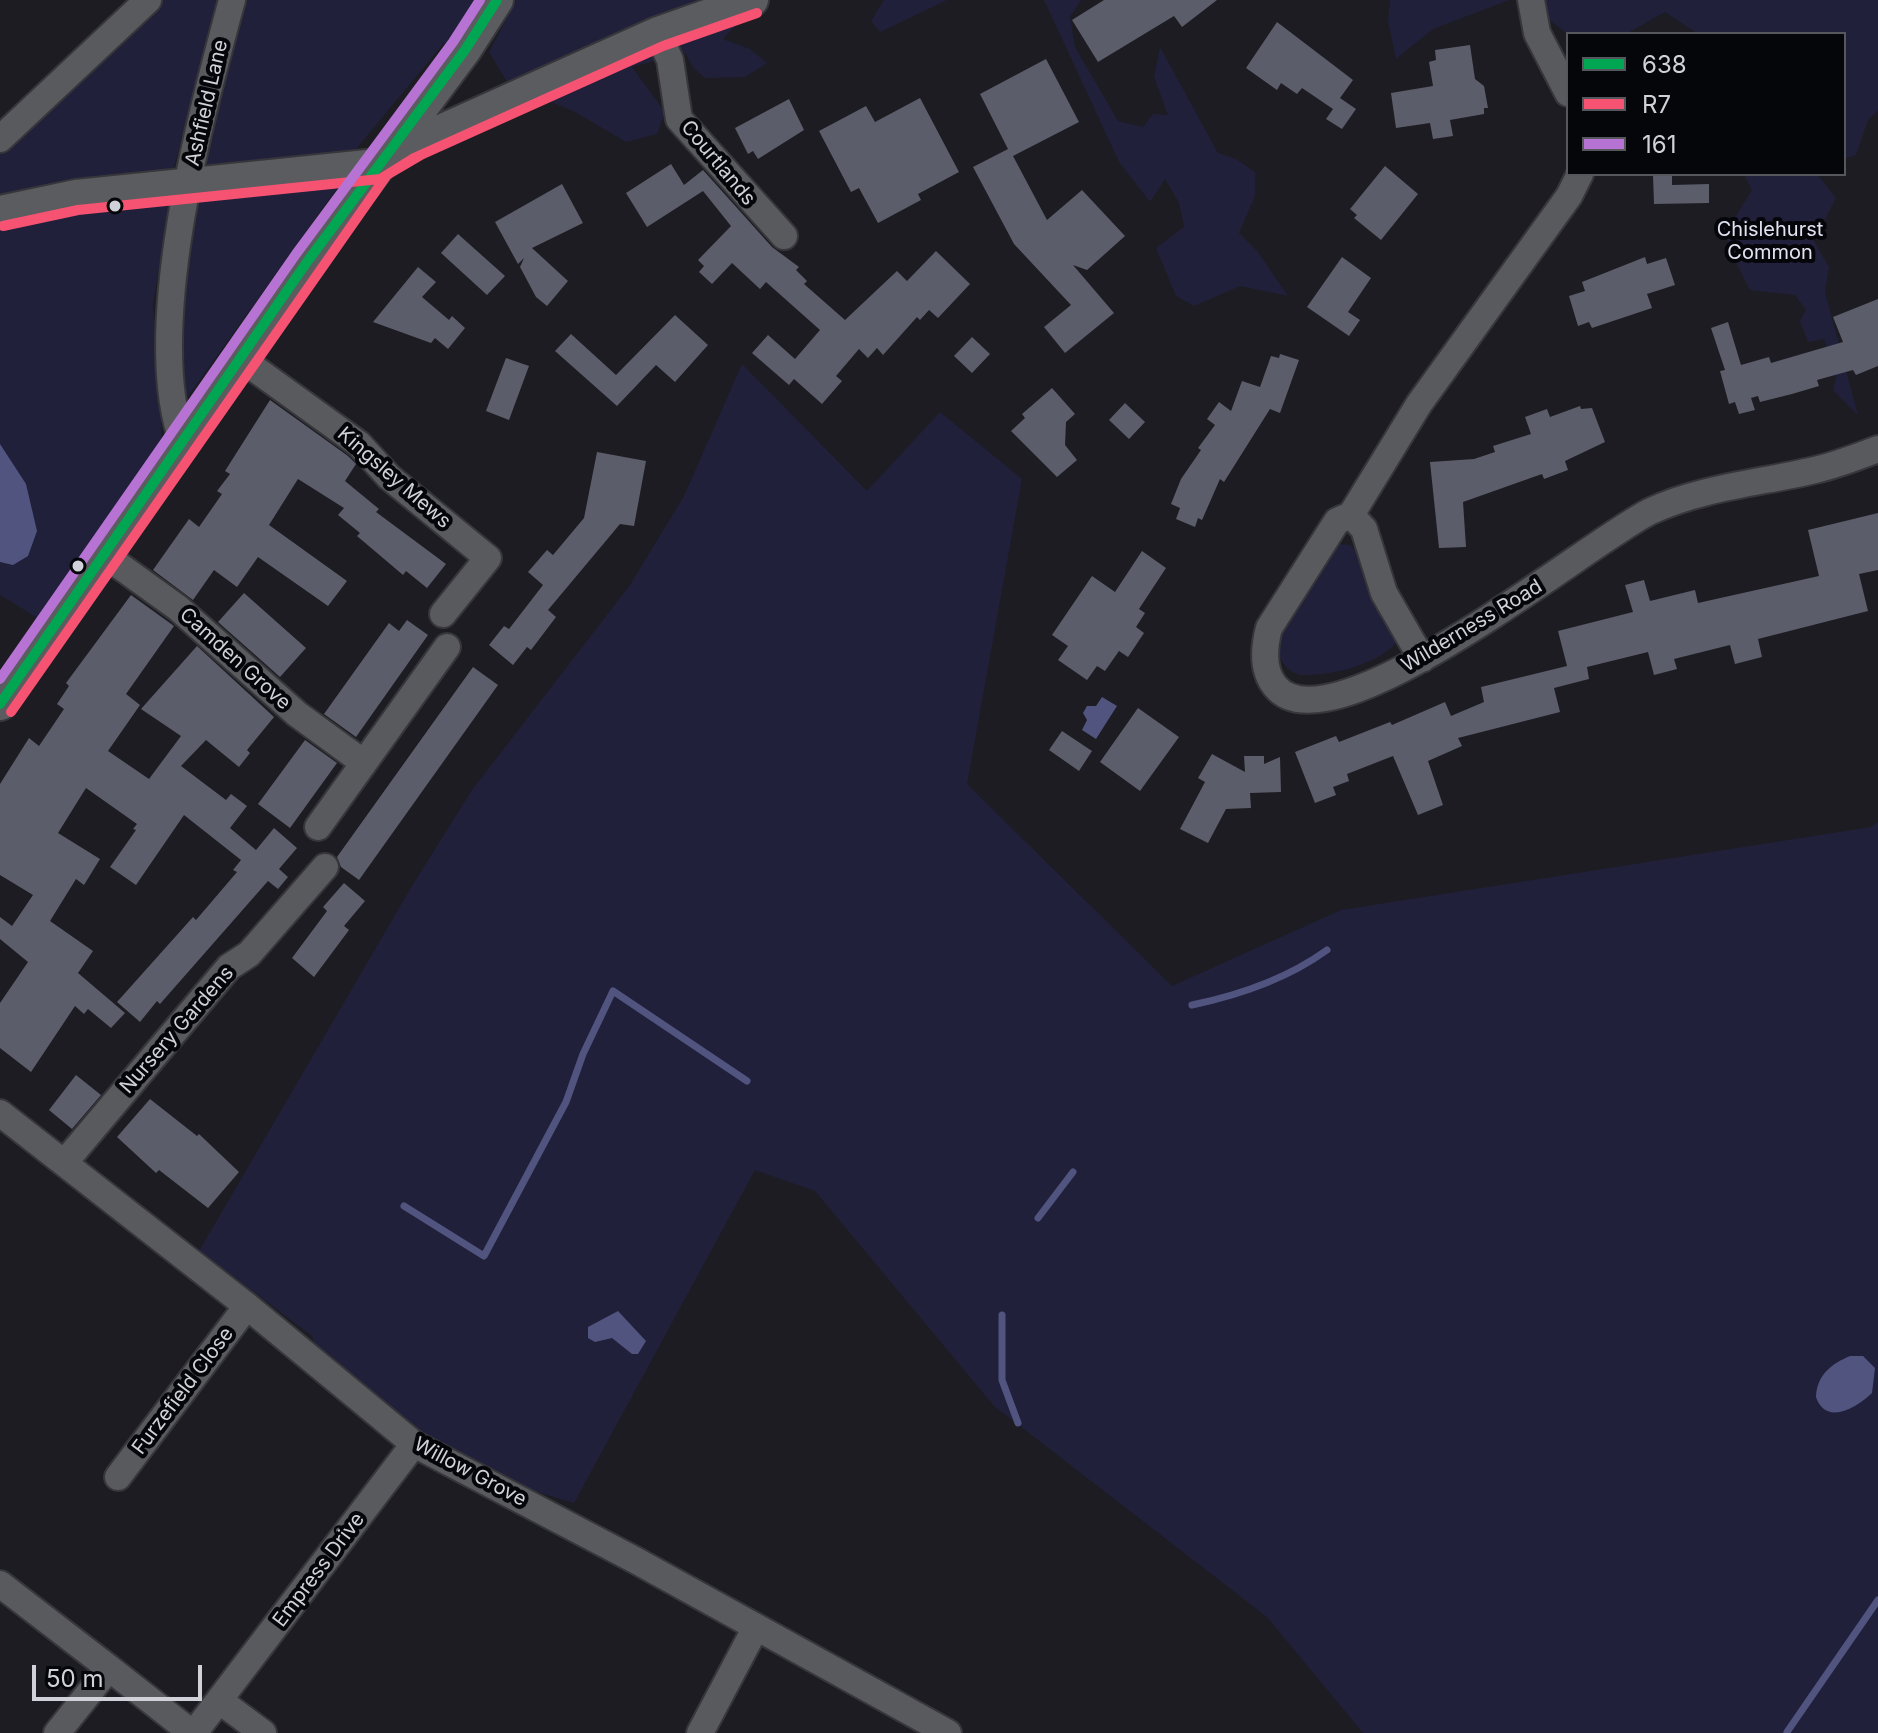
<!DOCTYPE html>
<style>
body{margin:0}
#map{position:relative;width:1878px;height:1733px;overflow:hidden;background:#1c1c22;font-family:Inter,sans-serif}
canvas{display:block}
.legend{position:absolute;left:1566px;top:32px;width:280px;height:144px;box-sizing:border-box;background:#05060a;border:2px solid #56575d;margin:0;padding:10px 14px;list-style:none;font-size:24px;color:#d0d1d9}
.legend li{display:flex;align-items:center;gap:16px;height:40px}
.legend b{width:40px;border:2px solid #56575d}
.scale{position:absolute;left:32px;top:1665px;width:170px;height:36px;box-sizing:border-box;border:4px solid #d0d1d9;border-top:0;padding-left:10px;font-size:24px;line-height:28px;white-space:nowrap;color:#d0d1d9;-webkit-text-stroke:6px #05060a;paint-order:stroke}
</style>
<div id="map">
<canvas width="1878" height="1733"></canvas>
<ul class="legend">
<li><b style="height:10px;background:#00a651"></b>638</li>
<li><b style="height:10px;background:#f65372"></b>R7</li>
<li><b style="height:10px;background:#b673d3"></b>161</li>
</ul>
<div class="scale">50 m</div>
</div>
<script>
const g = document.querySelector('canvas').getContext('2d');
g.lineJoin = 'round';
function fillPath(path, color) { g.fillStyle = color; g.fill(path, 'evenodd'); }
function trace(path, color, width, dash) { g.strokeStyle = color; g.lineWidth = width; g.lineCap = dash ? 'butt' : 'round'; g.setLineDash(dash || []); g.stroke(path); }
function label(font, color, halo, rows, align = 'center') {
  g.font = font + ' Inter,sans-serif'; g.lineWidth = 8; g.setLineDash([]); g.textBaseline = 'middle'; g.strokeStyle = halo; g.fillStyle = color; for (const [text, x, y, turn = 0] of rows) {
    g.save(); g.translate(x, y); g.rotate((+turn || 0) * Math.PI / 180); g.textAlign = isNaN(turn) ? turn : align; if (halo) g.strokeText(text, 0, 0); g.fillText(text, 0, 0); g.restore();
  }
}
fillPath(new Path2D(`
 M163 0H217L173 171 0 201V150Z
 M242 0H492L464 46 444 43 352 154 209 168 205 156Z
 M516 0H760L723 39 750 49 767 63 745 77 705 78 693 67 685 53 632 67 665 112 657 134 626 142 573 111 509 85 489 52Z
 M884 0H947L880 32 871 21Z
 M1044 0H1081L1070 17 1075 47 1118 121 1143 127 1153 114 1168 115 1154 77 1160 47 1218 153 1236 159 1255 172V196L1239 233 1258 252 1288 296 1240 286 1194 306 1176 296 1156 248 1184 227 1179 203 1165 179 1150 202 1119 162Z
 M1390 0H1509L1433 29 1396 59 1388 21Z
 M1522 0H1878V111L1868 120 1856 155 1844 159V34H1698L1665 12 1626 34H1568Z
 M1744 174H1817L1836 198 1821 227 1809 232 1829 267 1825 292 1858 415 1833 390 1836 377 1824 339 1808 342 1800 321 1806 310 1795 295 1750 290 1727 244 1734 219 1752 190Z
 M340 184 184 402 178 298 198 196Z
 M170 202 153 304 161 405V449L41 620 0 595V562L4 563 36 526 31 518 32 506 0 444V223L84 207Z
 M742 364 867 491 940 412 1022 479 967 784 1172 986 1341 910 1871 827 1878 822V1733H1363L1267 1617 994 1406 815 1191 755 1170 574 1503 517 1486 419 1432 317 1351 312 1336 199 1251 412 886 472 790 630 585 684 496Z
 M1339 544 1351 545 1356 552 1375 601 1397 637 1395 644C1374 666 1330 676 1300 675 1282 669 1276 655 1279 637L1334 547Z`), '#20203b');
fillPath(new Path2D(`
 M0 444 26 484 37 531 28 556 13 565 0 562Z
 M1102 697 1117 706 1096 739 1082 730 1087 720 1083 713 1087 706H1096Z
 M618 1311 646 1341 638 1354H632L612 1338 595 1342 588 1338V1327Z
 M1850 1356H1863L1875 1368 1872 1393C1856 1408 1826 1426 1816 1397 1817 1375 1831 1364 1850 1356Z`), '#525480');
trace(new Path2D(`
 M1192 1005C1240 995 1287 979 1327 950
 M404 1206 484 1256 566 1102 583 1054 613 991 747 1081
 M1038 1218 1073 1172
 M1002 1315V1380L1018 1423
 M1787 1732 1878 1600`), '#525480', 7);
fillPath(new Path2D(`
 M1104 0H1217L1182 27 1174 16 1098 62 1072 20Z
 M1277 22 1353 80 1340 98 1356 109 1342 129 1326 119 1333 109 1302 88 1297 94 1281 83 1277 90 1246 68Z
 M1470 45 1475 79 1484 86 1488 108H1484V114L1450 120 1453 136 1433 139 1430 123 1396 128 1391 93 1433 86 1429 62 1436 60 1435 50Z
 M1046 59 1079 122 1013 156 1047 220 1082 190 1125 236 1087 270 1073 265 1114 313 1065 353 1044 327 1071 305 1014 244 973 167 1008 149 980 94Z
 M920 98 959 172 918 194 921 200 878 223 859 188 851 192 819 131 866 106 875 122Z
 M789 99 804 130 758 159 753 151 748 154 735 128Z
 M671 164 684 185 703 170 772 247 799 267 796 270 807 281 804 284 845 320 897 271 907 281 936 251 970 284 938 318 929 310 920 320 917 317 883 355 877 348 868 358 859 349 836 376 842 381 822 404 794 379 789 385 752 353 768 335 795 359 820 330 766 282 760 289 732 263 712 284 699 272 704 266 698 260 731 226 703 191 647 227 626 193Z
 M1385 166 1418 194 1381 240 1354 218 1357 215 1350 209Z
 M1653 175H1672V185L1709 184V203L1654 204Z
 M562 184 583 223 532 248 568 281 547 306 536 297 520 267 524 258 518 264 495 222Z
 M458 234 505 276 487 295 441 253Z
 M1342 257 1371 278 1348 312 1360 320 1349 336 1307 307Z
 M1645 257 1647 264 1666 258 1675 285 1647 294 1652 308 1592 328 1589 322 1578 326 1569 296 1585 291 1582 282Z
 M418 267 436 282 422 297 449 320 452 316 465 328 448 349 435 338 431 343 373 322Z
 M1878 299V366L1856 375 1853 370 1817 380 1819 386 1792 394 1760 402 1758 396 1751 398 1755 410 1739 414 1735 402 1729 404 1720 371 1725 370 1711 328 1728 322 1741 365 1769 357 1771 363 1843 342 1833 317Z
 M675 315 708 345 675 382 656 365 617 406 555 351 571 334 616 375Z
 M972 337 990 354 972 373 954 356Z
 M1280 354 1299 360 1280 413 1270 409 1224 482 1220 479 1202 520 1198 518 1195 527 1176 519 1180 508 1171 504 1181 479 1201 450 1198 448 1215 425 1207 419 1219 402 1231 411 1242 381 1260 387 1271 356 1279 358Z
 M506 358 529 366 509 420 486 411Z
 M1052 388 1075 414 1066 422 1065 445 1077 460 1057 477 1011 431 1025 418 1022 414Z
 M270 400 348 456 356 464 345 481 379 509 376 512 446 564 427 588 406 571 403 575 357 536 360 533 338 515 344 508 298 479 269 525 347 581 328 606 258 557 237 587 214 570 193 600 153 570 189 519 199 527 222 494 217 491 230 474 225 471Z
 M1125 403 1145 422 1129 439 1109 420Z
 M1580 406 1581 409 1592 408 1605 442 1565 461 1568 470 1544 479 1542 474 1463 502 1466 547 1439 548 1430 462 1474 459 1495 452 1493 446 1531 434 1525 417 1547 409 1550 417Z
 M597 452 646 461 634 526 620 524 548 610 556 617 531 650 527 647 513 665 489 645 504 626 509 629 543 585 528 572 547 550 553 555 584 518Z
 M1878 513V570L1859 574 1868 611 1758 639 1762 657 1735 664 1730 645 1674 659 1677 669 1654 675 1648 652 1587 667 1589 679 1554 688 1560 712 1458 738 1462 746 1428 761 1443 805 1418 815 1393 756 1347 774 1349 781 1333 787 1336 795 1315 803 1295 752 1336 736 1339 742 1390 722 1392 725 1445 702 1451 716 1484 702 1481 687 1567 666 1558 631 1633 612 1625 585 1644 580 1650 601 1695 590 1698 603 1819 576 1808 530Z
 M1142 551 1166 568 1139 609 1145 613 1136 627 1144 633 1128 657 1119 651 1105 671 1097 666 1087 680 1058 660 1068 646 1052 635 1092 576 1115 592Z
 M244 593 306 648 280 677 218 622Z
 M131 595 174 626 126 694 140 705 108 751 149 779 181 736 141 709 197 646 274 717 247 750 250 753 239 767 206 740 181 766 226 800 231 794 247 806 230 828 256 850 274 828 297 848 279 869 288 877 278 889 268 881 160 1004 157 1001 140 1022 117 1002 193 917 196 920 237 872 233 870 241 860 184 815 136 885 110 867 136 830 133 829 137 824 86 788 58 833 100 859 84 885 76 879 50 921 93 951 78 973 125 1013 111 1028 88 1009 84 1014 75 1006 31 1072 0 1048V1003L28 962 0 939V917L12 926 33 895 0 875V784L29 738 39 746 64 709 57 704 69 686 66 683Z
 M407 620 428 635 356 737 324 714 389 623 399 631Z
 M473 667 498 685 359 880 341 867 337 857Z
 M1138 708 1179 737 1140 791 1100 762Z
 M1062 731 1092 751 1079 771 1049 750Z
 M305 740 337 763 290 828 258 804Z
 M1212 754 1245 772 1244 756H1264V764L1280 757 1281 792 1250 793 1251 808 1226 809 1208 843 1180 829 1205 782 1198 778Z
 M344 883 365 901 344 926 349 930 314 977 292 958 327 911 323 907Z
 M76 1075 101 1095 72 1129 49 1110Z
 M150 1099 197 1136 199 1134 239 1172 208 1208 159 1170 156 1173 117 1137Z`), '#5c5d6a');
const minor = new Path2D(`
 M1531 0 1537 33 1568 93
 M658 33 670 60 679 119 784 236
 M0 139 148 0
 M1580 174 1569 196 1419 404 1351 515 1337 521 1269 628C1264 647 1262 670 1275 686 1330 756 1593 538 1651 511 1703 487 1760 483 1815 470 1837 465 1857 457 1878 449
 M240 358 359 444 389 477 488 558 443 614
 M183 443C142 331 201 115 232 0
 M1351 515 1364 529 1384 593 1422 659
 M106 556 178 608 297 714 364 763
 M318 827 447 647
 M0 1113 247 1306 414 1444 635 1560 948 1733
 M65 1162 229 967 249 954 325 867
 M118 1477 247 1306
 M0 1584 109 1668
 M220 1701 263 1733
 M57 1733 109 1668 192 1733
 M194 1733 414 1444
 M700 1733 756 1627`);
const major = new Path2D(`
 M0 212 76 196 377 165 407 146 658 33 752 0
 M0 704 307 262 465 50 497 0`);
trace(minor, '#36363b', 30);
trace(major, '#36363b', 36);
trace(minor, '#595a5d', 26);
trace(major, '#5b5c5f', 32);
trace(new Path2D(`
 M0 704 307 262 465 50 497 0`), '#00a651', 10);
trace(new Path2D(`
 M3 226 78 210 380 179 421 155
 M11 712 387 175 414 158 663 46 757 13`), '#f65372', 10);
trace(new Path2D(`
 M0 679 296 254 453 42 480 0`), '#b673d3', 10);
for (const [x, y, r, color] of [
 [115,206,7,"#d0d1d9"],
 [78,566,7,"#d0d1d9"]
]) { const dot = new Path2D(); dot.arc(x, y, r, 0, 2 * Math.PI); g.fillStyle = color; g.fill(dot); trace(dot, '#05060a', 3); }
label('20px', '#d0d1d9', '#05060a', [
 ["Ashfield Lane",207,103,-77],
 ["Courtlands",718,163,50],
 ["Kingsley Mews",394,478,41],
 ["Wilderness Road",1472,626,-31],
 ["Camden Grove",235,659,42],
 ["Nursery Gardens",177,1030,-49],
 ["Furzefield Close",183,1391,-53],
 ["Willow Grove",470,1472,28],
 ["Empress Drive",319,1570,-53]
]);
label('20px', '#e1e3f2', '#05060a', [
 ["Chislehurst",1770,230],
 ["Common",1770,253]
]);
</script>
